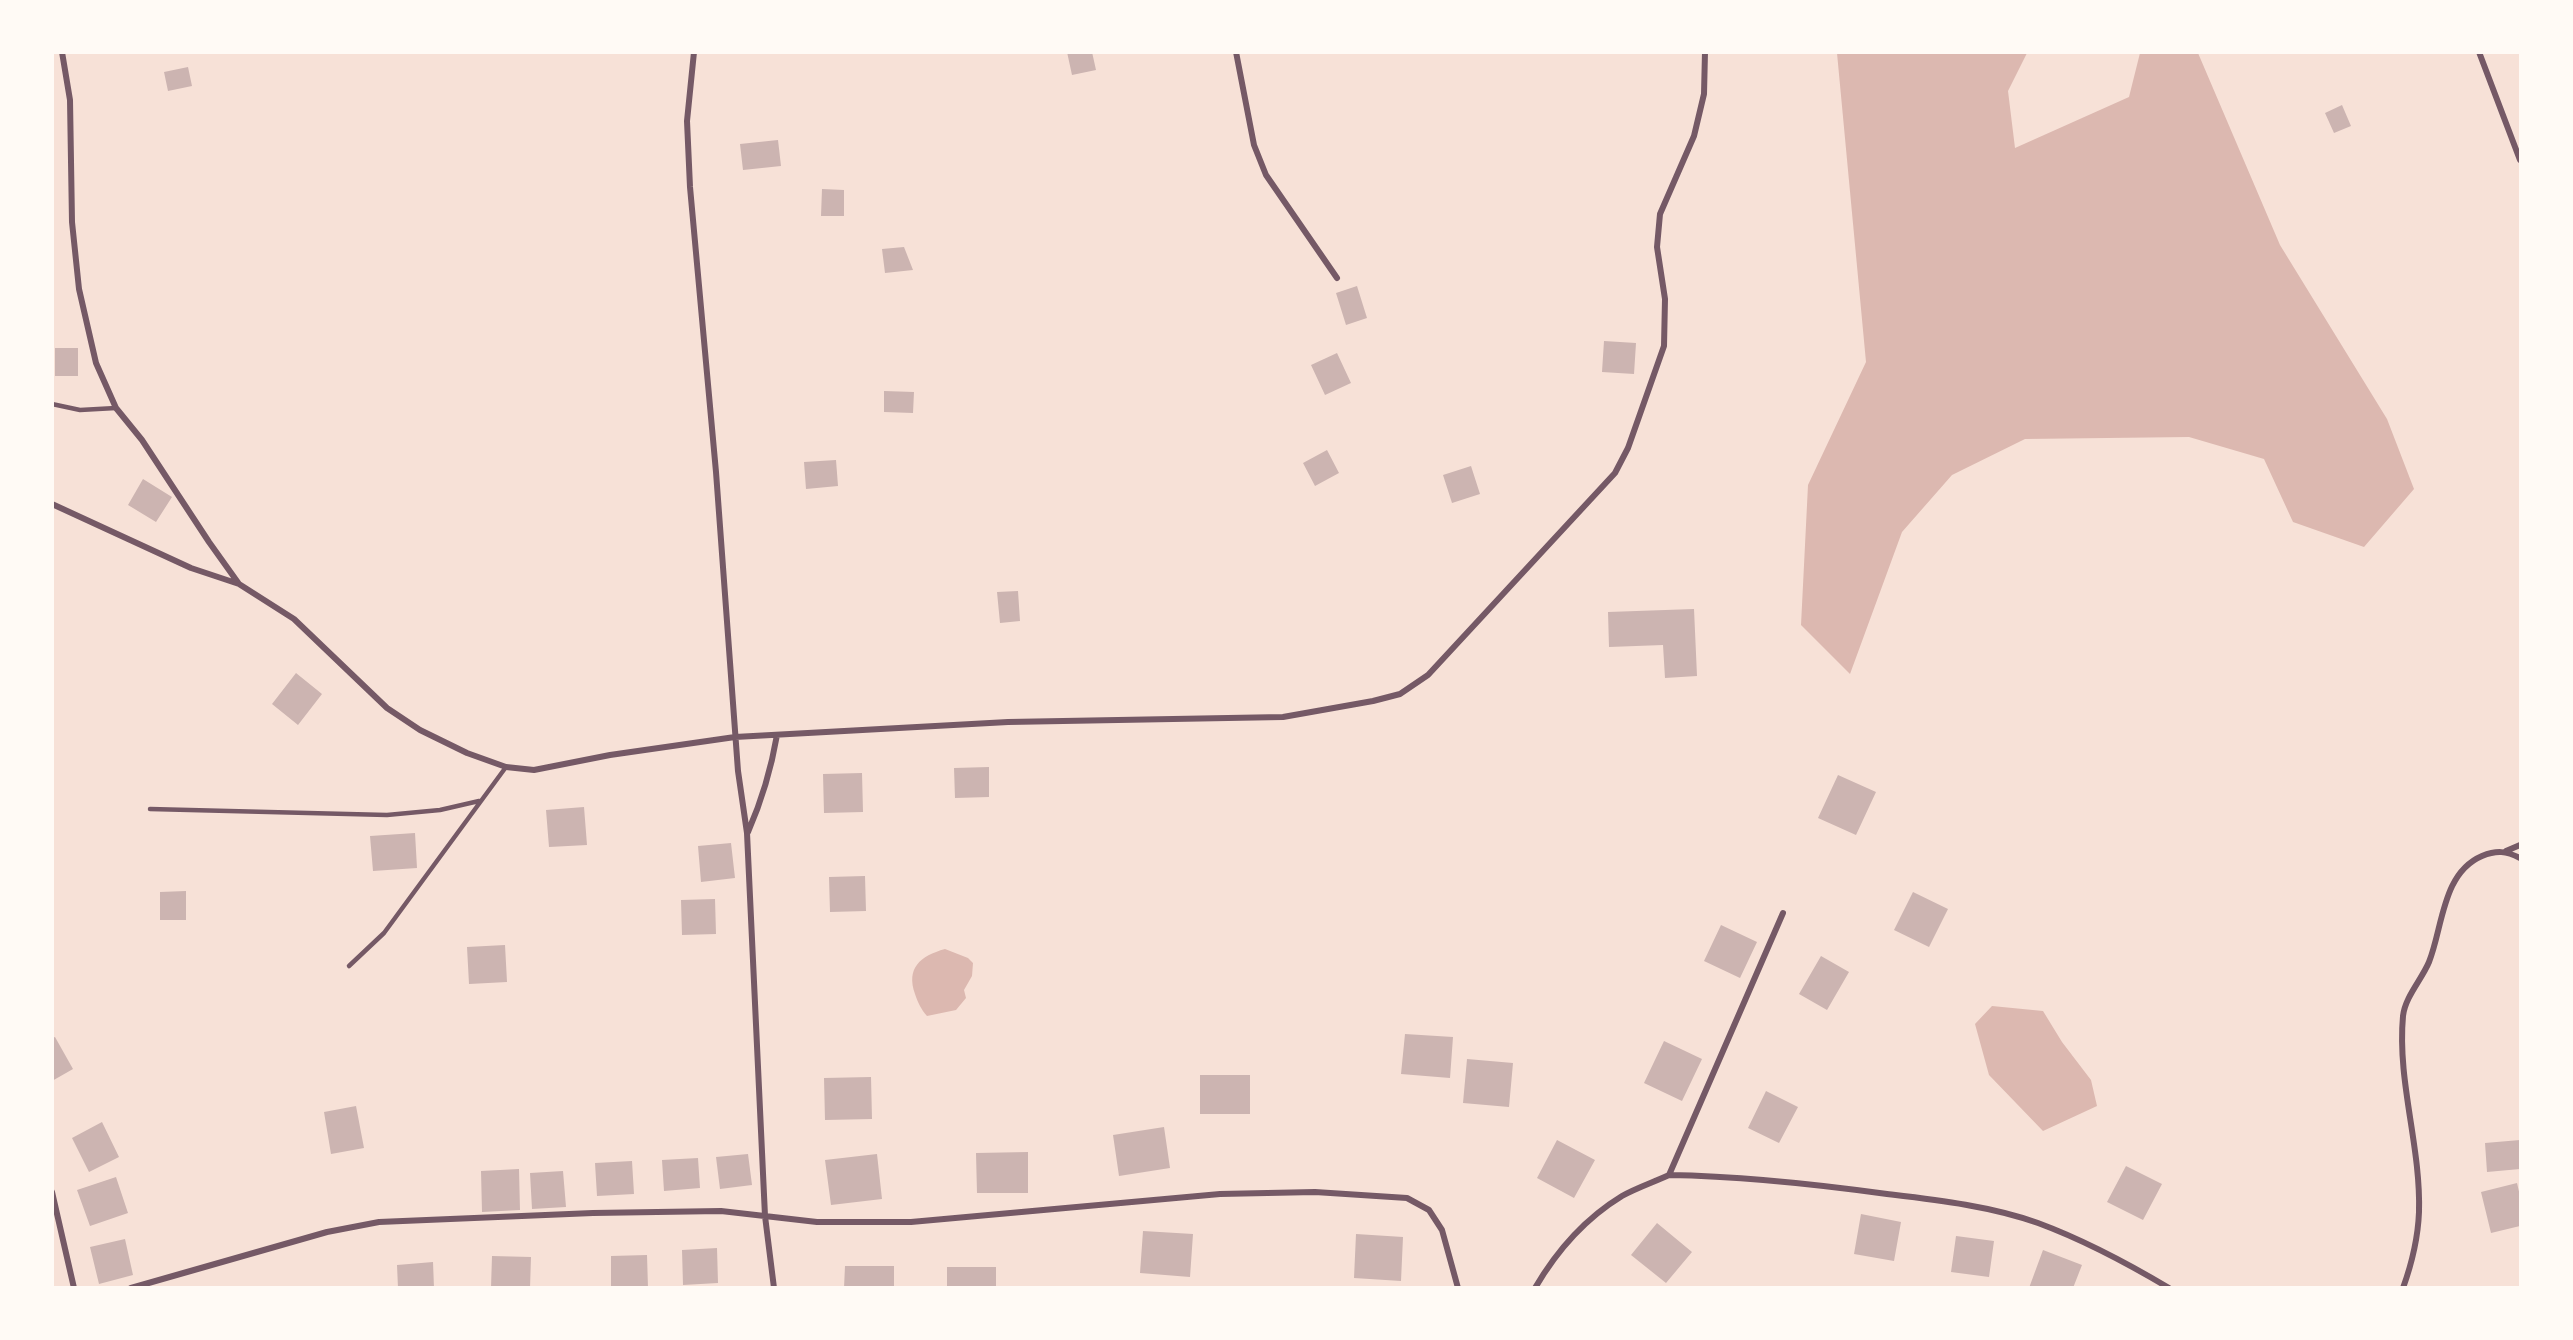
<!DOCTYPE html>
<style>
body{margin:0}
#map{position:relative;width:2573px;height:1340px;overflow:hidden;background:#f7e1d7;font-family:"Nunito Sans",sans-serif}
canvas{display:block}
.frame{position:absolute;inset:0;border:54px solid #fffaf5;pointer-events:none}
</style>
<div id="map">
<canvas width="2573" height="1340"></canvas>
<div class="frame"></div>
</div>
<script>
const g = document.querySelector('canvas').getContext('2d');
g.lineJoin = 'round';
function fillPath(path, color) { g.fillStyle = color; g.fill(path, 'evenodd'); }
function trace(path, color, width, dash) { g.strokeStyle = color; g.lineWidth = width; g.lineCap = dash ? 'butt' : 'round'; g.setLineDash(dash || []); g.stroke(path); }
fillPath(new Path2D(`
 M1837 53H2027L2008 91 2015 148 2129 97 2140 53H2198L2280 245 2387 419 2414 489 2364 547 2293 522 2264 459 2189 437 2025 439 1952 475 1902 532 1850 674 1801 625 1808 485 1866 362Z
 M945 949 968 958 973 963 972 976 964 990 966 998 956 1010 927 1016C921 1009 918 1003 915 994 906 968 920 956 945 949Z
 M1992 1006 2043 1011 2062 1042 2091 1080 2097 1106 2043 1131 1989 1075 1975 1024Z`), '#dcb8b0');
fillPath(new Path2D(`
 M1067 52H1092L1096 70 1072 75Z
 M188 67 192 86 168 91 164 72Z
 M2342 105 2351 126 2334 133 2325 113Z
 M778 140 781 166 743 170 740 144Z
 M822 189 844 190V216H821Z
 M904 247 913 270 885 273 882 249Z
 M1357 286 1367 318 1346 325 1336 293Z
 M1604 341 1636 343 1634 374 1602 372Z
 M55 348H78V376H55Z
 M1337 353 1351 383 1325 395 1311 365Z
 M884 391 914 392 913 413 884 412Z
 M1327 450 1339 473 1315 486 1303 463Z
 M836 460 838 486 806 489 804 462Z
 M1471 466 1480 494 1452 503 1443 475Z
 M143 479 172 497 156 522 128 505Z
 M1018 591 1020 621 1000 623 997 592Z
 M1694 609 1697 676 1665 678 1663 645 1609 647 1608 612Z
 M296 673 322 694 298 725 272 704Z
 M989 767V797L955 798 954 768Z
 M862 773 863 812 824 813 823 774Z
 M1838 775 1876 792 1856 835 1818 818Z
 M584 807 587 845 549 847 546 810Z
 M415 833 417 868 373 871 370 836Z
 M731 843 735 878 701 882 698 846Z
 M865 876 866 911 830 912 829 877Z
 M186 891V920H160V892Z
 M1913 892 1948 909 1929 947 1894 930Z
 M715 899 716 934 682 935 681 900Z
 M1721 925 1757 942 1740 978 1704 961Z
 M505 945 507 982 469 984 467 947Z
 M1821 956 1849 972 1827 1010 1799 994Z
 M1405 1034 1453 1037 1450 1078 1401 1074Z
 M55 1037 73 1069 52 1081V1038Z
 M1664 1041 1702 1059 1682 1101 1644 1083Z
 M1467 1059 1513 1063 1509 1107 1463 1103Z
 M1200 1075H1250V1114H1200Z
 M871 1077 872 1119 825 1120 824 1078Z
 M1766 1091 1798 1107 1779 1143 1748 1128Z
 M356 1106 364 1148 331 1154 324 1112Z
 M102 1122 119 1157 89 1172 72 1138Z
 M1164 1127 1170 1168 1119 1176 1113 1135Z
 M1557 1140 1595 1160 1574 1198 1537 1178Z
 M2520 1140V1169L2487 1172 2485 1143Z
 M1028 1152V1193H977L976 1153Z
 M748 1154 752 1185 720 1189 716 1157Z
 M877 1154 882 1199 831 1205 825 1160Z
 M698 1158 700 1188 664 1191 662 1160Z
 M632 1161 634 1194 597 1196 595 1163Z
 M2126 1166 2162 1184 2143 1220 2107 1202Z
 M519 1169 520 1210 482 1212 481 1171Z
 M563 1171 566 1207 532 1209 530 1173Z
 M116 1177 128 1213 90 1226 77 1190Z
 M2517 1183 2520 1196V1226L2491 1233 2481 1192Z
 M1861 1214 1901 1222 1894 1261 1854 1254Z
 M1657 1223 1692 1252 1666 1283 1631 1255Z
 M1143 1231 1193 1234 1190 1277 1140 1273Z
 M1356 1234 1403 1237 1401 1281 1354 1278Z
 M1956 1236 1994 1241 1989 1277 1951 1272Z
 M125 1239 133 1275 99 1284 90 1247Z
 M717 1248 718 1283 683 1285 682 1250Z
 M2043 1250 2082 1265 2073 1288H2029Z
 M647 1255 648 1288H611V1256Z
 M492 1256 531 1257 530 1288H491Z
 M433 1262 434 1288H398L397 1265Z
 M845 1266H894V1288H844Z
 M947 1267H996V1288H947Z`), '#ccb4b1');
trace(new Path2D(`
 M52 404 80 410 116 408
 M150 809 387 815 440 810 479 801
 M349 966 384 933 506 767`), '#755966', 4.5);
trace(new Path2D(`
 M62 52 70 100 72 222 79 289 96 363 116 408 142 440 209 542 239 584
 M694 52 687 121 690 187 716 472 738 771 747 833 765 1216 774 1288
 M1236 52 1254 145 1266 175 1337 278
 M2479 52 2520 160
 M52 504 191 568 239 584 294 619 387 708 420 730 467 753 506 767 534 770 610 755 735 737 1008 722 1283 717 1373 701 1400 694 1428 675 1615 473 1628 448 1664 346 1665 299 1657 247 1660 214 1694 136 1704 94 1705 52
 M748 832C762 800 771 770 777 735
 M2506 851 2520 845
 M1669 1175C1742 1176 1814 1184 1887 1194 1937 1200 1990 1206 2038 1223 2084 1240 2127 1263 2169 1288
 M52 1192 74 1288
 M131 1288 327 1232 379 1222 593 1213 721 1211 817 1222H911L1220 1194 1315 1192 1407 1198 1429 1210 1442 1230 1458 1288
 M1535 1288C1556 1252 1586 1218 1622 1196 1636 1188 1654 1182 1669 1175L1783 913
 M2403 1288C2412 1263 2418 1238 2419 1212 2421 1146 2397 1082 2403 1016 2405 997 2422 979 2429 962 2443 927 2442 873 2482 856 2497 850 2506 851 2520 858`), '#755966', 6);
</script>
